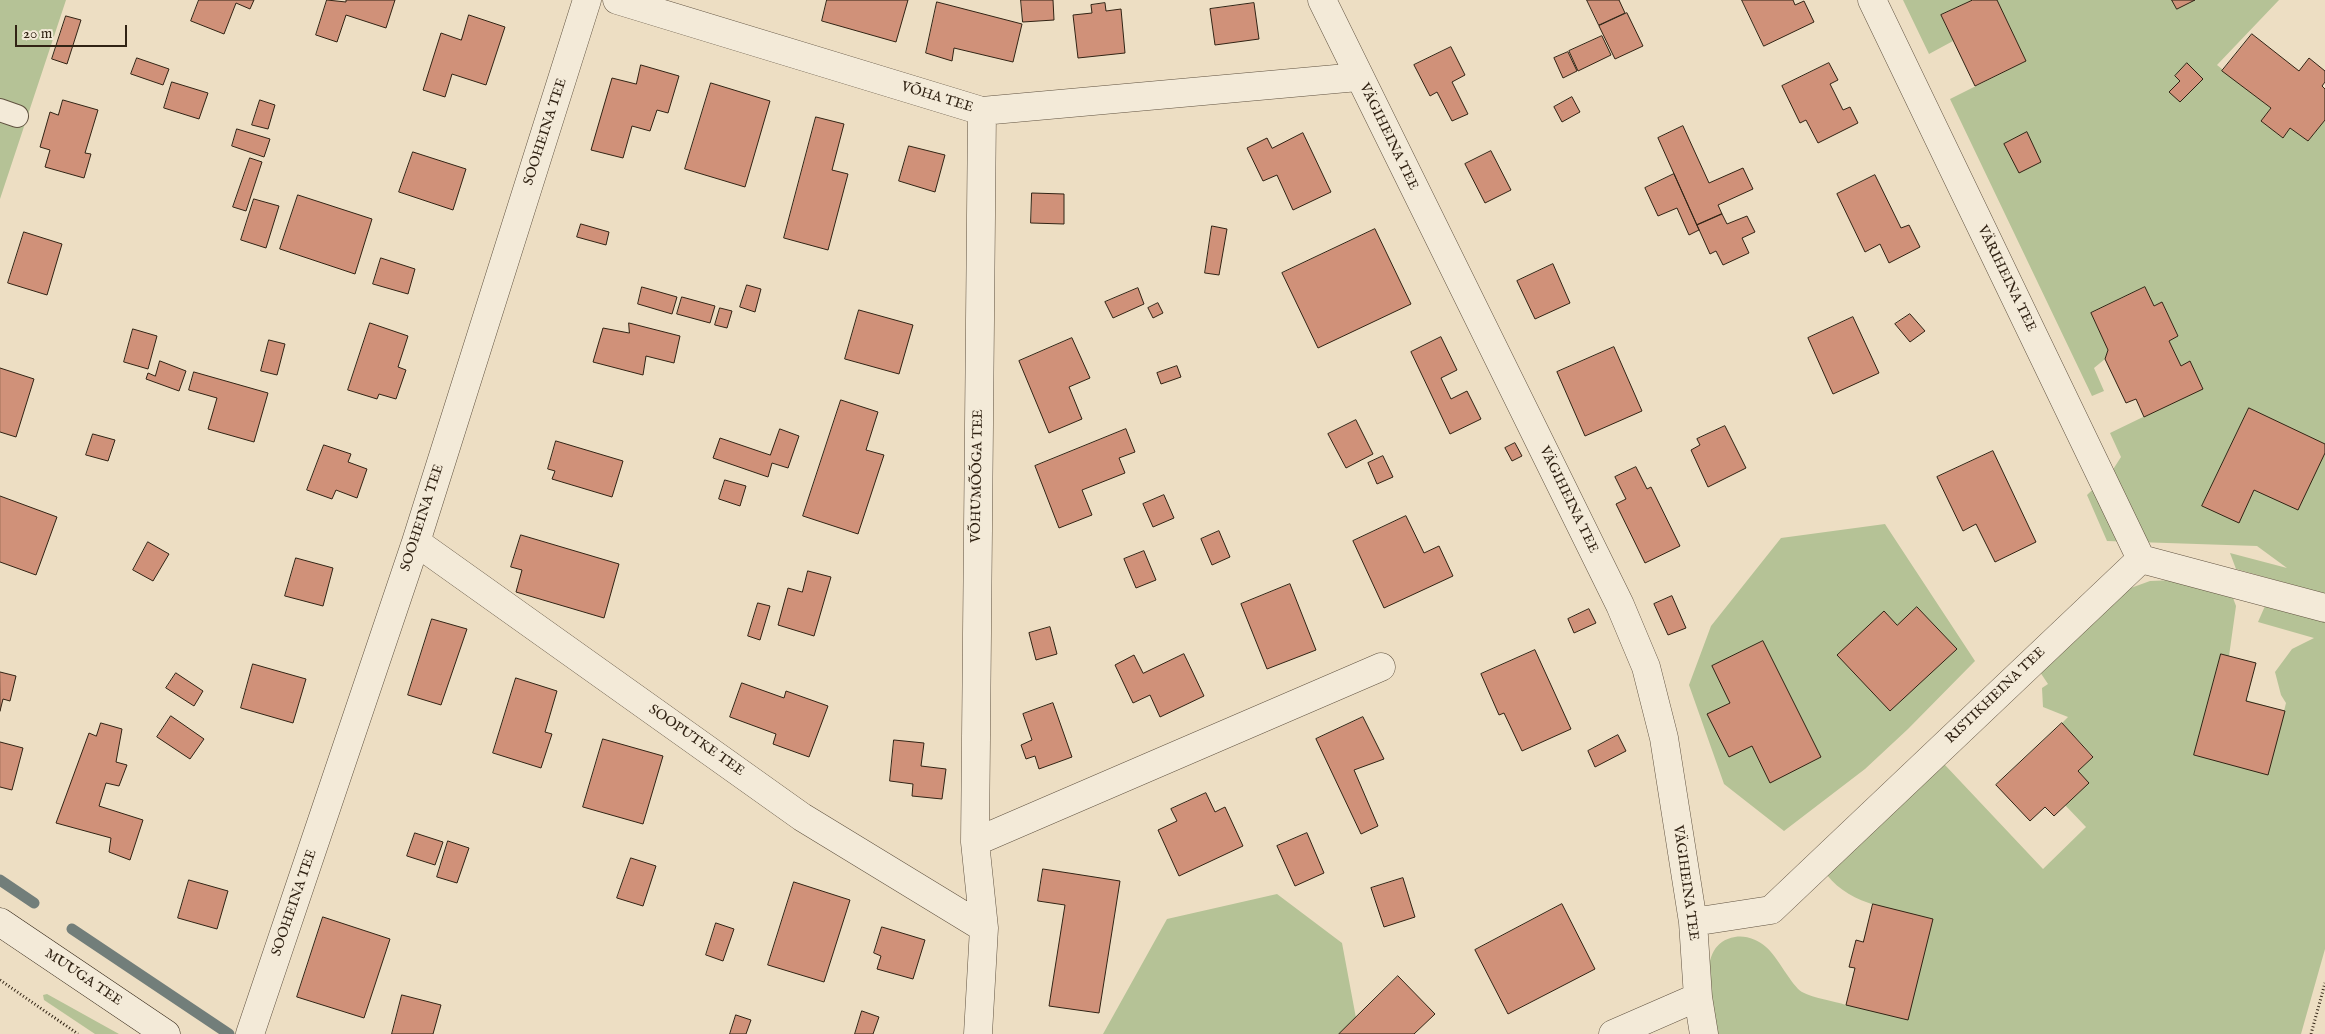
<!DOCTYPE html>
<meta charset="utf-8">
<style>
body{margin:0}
#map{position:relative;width:2325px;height:1034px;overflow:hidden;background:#eddec3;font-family:"IM FELL English",serif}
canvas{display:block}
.scale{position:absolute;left:15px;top:25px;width:112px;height:22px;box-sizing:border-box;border:2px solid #312314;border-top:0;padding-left:6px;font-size:15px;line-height:18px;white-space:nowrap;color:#312314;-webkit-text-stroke:4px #f3ead8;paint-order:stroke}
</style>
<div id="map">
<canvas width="2325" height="1034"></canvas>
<div class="scale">20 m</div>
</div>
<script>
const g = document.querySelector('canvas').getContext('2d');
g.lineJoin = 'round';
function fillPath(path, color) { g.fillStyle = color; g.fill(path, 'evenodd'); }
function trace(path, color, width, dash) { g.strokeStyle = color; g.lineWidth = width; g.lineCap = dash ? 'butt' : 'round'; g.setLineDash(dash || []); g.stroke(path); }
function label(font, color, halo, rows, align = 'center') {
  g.font = font + ' "IM FELL English",serif'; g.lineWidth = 5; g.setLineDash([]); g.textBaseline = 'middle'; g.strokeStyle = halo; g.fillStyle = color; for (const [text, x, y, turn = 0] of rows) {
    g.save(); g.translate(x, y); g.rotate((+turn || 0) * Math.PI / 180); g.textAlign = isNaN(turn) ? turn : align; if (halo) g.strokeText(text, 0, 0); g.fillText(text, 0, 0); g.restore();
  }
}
fillPath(new Path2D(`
 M0 0H66L0 199Z
 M1903 0H1973L1941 15 1953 41 1929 54Z
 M1997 0H2279L2217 65 2271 108 2261 121 2283 138 2290 128 2308 141 2325 120V594L2236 569 2230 553 2287 568 2257 546 2107 541 2087 495 2112 471 2121 457 2110 433 2203 388 2190 362 2181 366 2169 341 2178 336 2162 302 2154 306 2145 287 2091 313 2108 350 2105 359 2094 368 2104 391 2092 396 1950 99 2026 61Z
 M1885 524 1975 661 1908 729 1865 769 1784 831 1724 784 1689 685 1711 626 1781 538Z
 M2175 580 2233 598 2236 606 2229 656 2256 663 2246 700 2284 711 2286 703 2281 695 2275 672 2292 649 2314 638 2258 622 2265 606 2325 621V949L2301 1034H1716C1712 1006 1693 944 1735 937 1746 935 1758 940 1766 947 1778 957 1791 985 1802 992 1812 998 1835 1001 1846 1005L1933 919C1896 910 1851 906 1827 875L1938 762 1945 765 2043 869 2086 827 2065 805 2088 783 2078 771 2093 756 2062 723 2068 717 2043 707 2042 688 2048 684 2038 669 2128 589 2150 581Z
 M1277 894 1342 943 1359 1034H1103L1167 919Z
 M47 994 119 1034H95L44 1000 43 995Z`), '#b5c296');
trace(new Path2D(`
 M0 880 34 903
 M72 929 229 1034`), '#727e7a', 11);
const building = new Path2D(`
 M199 0H254L250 9 236 3 224 34 191 21Z
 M327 0 346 2V0H395L386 28 346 15 337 42 316 35Z
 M827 0H908L896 42 822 21Z
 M1021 0H1053L1054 20 1023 22Z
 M1587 0H1619L1625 13 1599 25Z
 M1742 0H1793L1795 5 1804 1 1814 22 1764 46Z
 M1973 0H1997L2026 61 1975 86 1941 15Z
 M2172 0H2195L2177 9Z
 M937 2 1022 24 1013 62 954 48 952 61 926 53Z
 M1105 3 1106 11 1121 9 1125 53 1078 58 1073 15 1092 13 1091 5Z
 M1254 3 1259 39 1215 45 1210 9Z
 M1627 13 1643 46 1615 59 1599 26Z
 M469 15 505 27 486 85 452 74 445 97 423 90 441 33 461 40Z
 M66 16 81 20 67 64 52 59Z
 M2252 34 2299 71 2309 58 2325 71V82L2322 86 2325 89V120L2308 141 2290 128 2283 138 2261 121 2271 108 2222 71Z
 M1602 36 1611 55 1578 71 1569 51Z
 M1451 47 1465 75 1452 82 1468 114 1452 121 1437 92 1430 96 1414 65Z
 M1568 52 1577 71 1563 78 1554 58Z
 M137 58 169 69 163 85 131 74Z
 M1829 63 1838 80 1830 84 1843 110 1850 107 1858 123 1818 143 1806 120 1800 123 1782 86Z
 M2187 63 2203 79 2180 102 2169 92 2180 81 2175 76Z
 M641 65 679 76 668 113 657 110 650 131 632 126 623 158 591 150 612 78 636 84Z
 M172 82 208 93 199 119 164 108Z
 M711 83 770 101 745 187 685 169Z
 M1572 97 1580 112 1562 122 1554 107Z
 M63 100 98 110 85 153 91 154 84 178 45 167 50 150 40 147 50 112 58 115Z
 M260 100 275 105 268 129 252 125Z
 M816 117 844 124 832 170 848 174 828 250 784 238Z
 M1683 126 1709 183 1743 168 1753 189 1718 205 1722 214 1697 225 1658 138Z
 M237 129 270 139 264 157 232 146Z
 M2027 132 2041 162 2019 173 2004 144Z
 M1303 133 1331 192 1293 210 1277 175 1263 181 1247 148 1267 138 1272 148Z
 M909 146 945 155 935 192 899 181Z
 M1491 151 1511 190 1485 203 1465 164Z
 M413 152 466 169 453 210 399 192Z
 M250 158 262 162 246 211 233 207Z
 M1674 174 1699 230 1689 235 1677 208 1658 216 1645 188Z
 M1875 175 1901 228 1909 225 1920 247 1889 263 1880 244 1865 252 1837 194Z
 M1032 193 1064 194V224L1031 223Z
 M298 195 372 219 355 274 280 249Z
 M254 199 279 206 266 248 241 240Z
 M1722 214 1727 224 1747 216 1755 232 1742 238 1749 253 1723 265 1716 251 1710 254 1697 225Z
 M581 224 609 232 606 245 577 237Z
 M1212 226 1227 229 1219 275 1205 273Z
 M1375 229 1411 304 1318 348 1282 273Z
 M24 232 62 244 47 295 8 283Z
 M381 258 415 269 408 294 373 284Z
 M1553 264 1570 303 1535 319 1517 281Z
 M747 285 761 289 755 312 740 307Z
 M642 287 677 297 672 314 638 304Z
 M2145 287 2154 306 2162 302 2178 336 2169 341 2181 366 2190 361 2203 389 2144 417 2136 399 2126 403 2105 359 2108 350 2091 313Z
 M1138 288 1144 304 1113 318 1105 302Z
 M682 297 715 306 710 323 677 314Z
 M1158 303 1163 313 1153 318 1148 308Z
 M720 308 732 311 727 328 715 325Z
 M859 310 913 325 899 374 845 359Z
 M1910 314 1925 331 1910 342 1895 324Z
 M1853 317 1879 373 1833 394 1808 338Z
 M370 323 408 336 398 367 406 370 396 399 379 394 377 399 348 390Z
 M629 323 680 336 674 363 646 356 643 375 593 362 603 328 629 333Z
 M133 329 157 336 148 369 124 362Z
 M1441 337 1457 370 1441 378 1451 399 1467 391 1481 419 1450 434 1411 352Z
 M1072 338 1090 378 1069 387 1082 419 1049 433 1019 361Z
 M269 340 285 344 277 375 261 371Z
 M1614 347 1642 411 1585 436 1557 372Z
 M160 361 186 371 179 391 146 379 148 373 155 376Z
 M1177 366 1181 377 1161 384 1157 373Z
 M0 368 34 379 16 437 0 432Z
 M194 372 268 393 254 442 208 429 217 398 189 390Z
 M841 400 878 412 866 450 884 455 858 534 803 516Z
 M2249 408 2325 444V453L2298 510 2254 490 2239 523 2202 506Z
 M1356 420 1373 454 1346 468 1328 434Z
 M1725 426 1746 468 1708 487 1691 450 1700 445 1697 439Z
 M780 429 799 436 788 468 772 463 768 477 713 458 720 438 770 455Z
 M1126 429 1135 452 1119 458 1125 473 1082 490 1092 515 1059 528 1035 466Z
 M93 434 115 440 108 461 86 455Z
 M556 441 623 461 612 497 552 479 555 471 548 469Z
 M1515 443 1522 456 1512 461 1505 448Z
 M324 445 351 454 348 462 367 469 357 498 336 490 332 499 307 490Z
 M1993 451 2036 542 1995 562 1976 524 1963 531 1937 477Z
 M1383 456 1393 477 1377 484 1368 463Z
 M1636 467 1647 489 1651 487 1680 546 1645 563 1616 504 1626 499 1615 477Z
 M725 480 746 486 740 506 719 499Z
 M1164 495 1174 518 1153 527 1143 504Z
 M0 496 57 517 36 575 0 562Z
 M1406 516 1424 553 1439 546 1453 576 1384 608 1353 541Z
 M1219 531 1230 557 1212 565 1201 539Z
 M521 535 619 564 604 618 516 592 522 570 511 567Z
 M148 542 169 554 153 581 133 570Z
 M1144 551 1156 580 1136 588 1124 559Z
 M296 558 333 568 323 606 285 596Z
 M808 571 831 577 814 636 778 625 788 588 802 592Z
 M1290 584 1316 650 1267 669 1241 604Z
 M1672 596 1686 628 1668 635 1654 604Z
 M758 603 770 606 760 640 748 636Z
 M1917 607 1957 649 1890 711 1837 655 1884 611 1897 625Z
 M1589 609 1596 623 1574 633 1568 619Z
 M432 619 467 629 441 705 408 695Z
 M1050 627 1057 654 1036 660 1029 633Z
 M1763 641 1821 757 1770 783 1752 746 1729 757 1707 714 1730 703 1712 666Z
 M1535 650 1571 729 1522 751 1504 713 1499 715 1481 674Z
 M1184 654 1204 696 1160 717 1150 695 1133 703 1115 665 1134 655 1143 673Z
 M2221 654 2256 663 2246 701 2285 711 2268 775 2194 755Z
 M253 664 306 679 293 723 241 708Z
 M0 672 16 676 10 701 3 699 0 711Z
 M176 673 203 691 194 706 166 688Z
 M516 678 557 691 545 732 552 734 541 768 493 753Z
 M742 683 784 698 786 691 828 706 809 757 773 744 776 734 730 717Z
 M1053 703 1072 757 1039 769 1035 756 1026 759 1021 745 1032 740 1023 714Z
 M171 716 204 739 190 759 157 737Z
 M1363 717 1384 759 1354 770 1378 826 1361 834 1316 739Z
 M101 723 122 729 116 762 127 765 119 786 106 783 99 806 143 820 130 860 109 852 111 838 56 823 89 733 96 736Z
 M2062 723 2093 757 2078 771 2089 783 2054 816 2045 807 2030 821 1996 785Z
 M1618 735 1626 751 1595 767 1588 751Z
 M603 739 663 756 643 824 583 807Z
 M894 740 924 743 921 766 946 769 942 799 912 796 913 784 890 781Z
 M0 742 23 748 12 790 0 787Z
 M1206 793 1215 812 1225 807 1243 846 1179 876 1158 830 1177 821 1171 809Z
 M415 833 443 842 435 865 407 856Z
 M1307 833 1324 873 1295 886 1277 846Z
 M448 841 469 848 457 883 437 877Z
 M631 858 656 866 643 906 617 898Z
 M1043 869 1120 881 1099 1013 1049 1006 1065 905 1038 901Z
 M1403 878 1415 917 1384 927 1371 888Z
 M189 880 228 891 217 929 178 918Z
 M794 882 850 900 824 982 768 965Z
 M1562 904 1595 969 1508 1014 1475 950Z
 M1873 904 1933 919 1908 1020 1846 1005 1855 968 1849 967 1856 940 1863 942Z
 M323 917 390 939 364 1018 297 997Z
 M716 923 734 929 723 961 706 955Z
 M882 927 925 940 913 979 877 969 881 956 874 953Z
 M1398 976 1435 1014 1414 1034H1339Z
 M402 995 441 1005 433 1034H392Z
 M862 1011 879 1017 873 1034H855Z
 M736 1015 751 1020 746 1034H730Z`);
fillPath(building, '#d09179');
trace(building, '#312314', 1);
const lane = new Path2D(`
 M0 110 17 116`);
const street = new Path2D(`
 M617 0 982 111 1358 77
 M1322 0 1620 605 1646 667 1664 738 1693 922 1698 997 1704 1034
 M1872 0 2141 559
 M416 542 802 817 984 928
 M975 842 1381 667
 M1693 922 1771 910 2141 559 2325 608
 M250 1034 416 542 587 0
 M978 1034 984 928 975 842 982 111
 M1613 1034 1698 997`);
const secondary = new Path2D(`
 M0 922 166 1034`);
trace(lane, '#605240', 24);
trace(street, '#605240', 29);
trace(secondary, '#312314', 29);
trace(new Path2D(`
 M0 980 78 1034
 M2311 1034 2325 983`), '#312314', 3, [1, 2.5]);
trace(lane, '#f3ead8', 22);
trace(street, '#f3ead8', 28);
trace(secondary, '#f3ead8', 28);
label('14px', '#312314', '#f3ead8', [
 ["VÕHA TEE",937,98,17],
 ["SOOHEINA TEE",546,132,-72],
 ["VÄGIHEINA TEE",1388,137,64],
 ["VÄRIHEINA TEE",2006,279,64],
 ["VÕHUMÕÕGA TEE",978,476,-89],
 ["VÄGIHEINA TEE",1568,500,64],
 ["SOOHEINA TEE",423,518,-72],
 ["RISTIKHEINA TEE",1996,696,-44],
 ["SOOPUTKE TEE",696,741,35],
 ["VÄGIHEINA TEE",1685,883,82],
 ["SOOHEINA TEE",295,903,-71],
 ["MUUGA TEE",83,978,34]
]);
</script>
